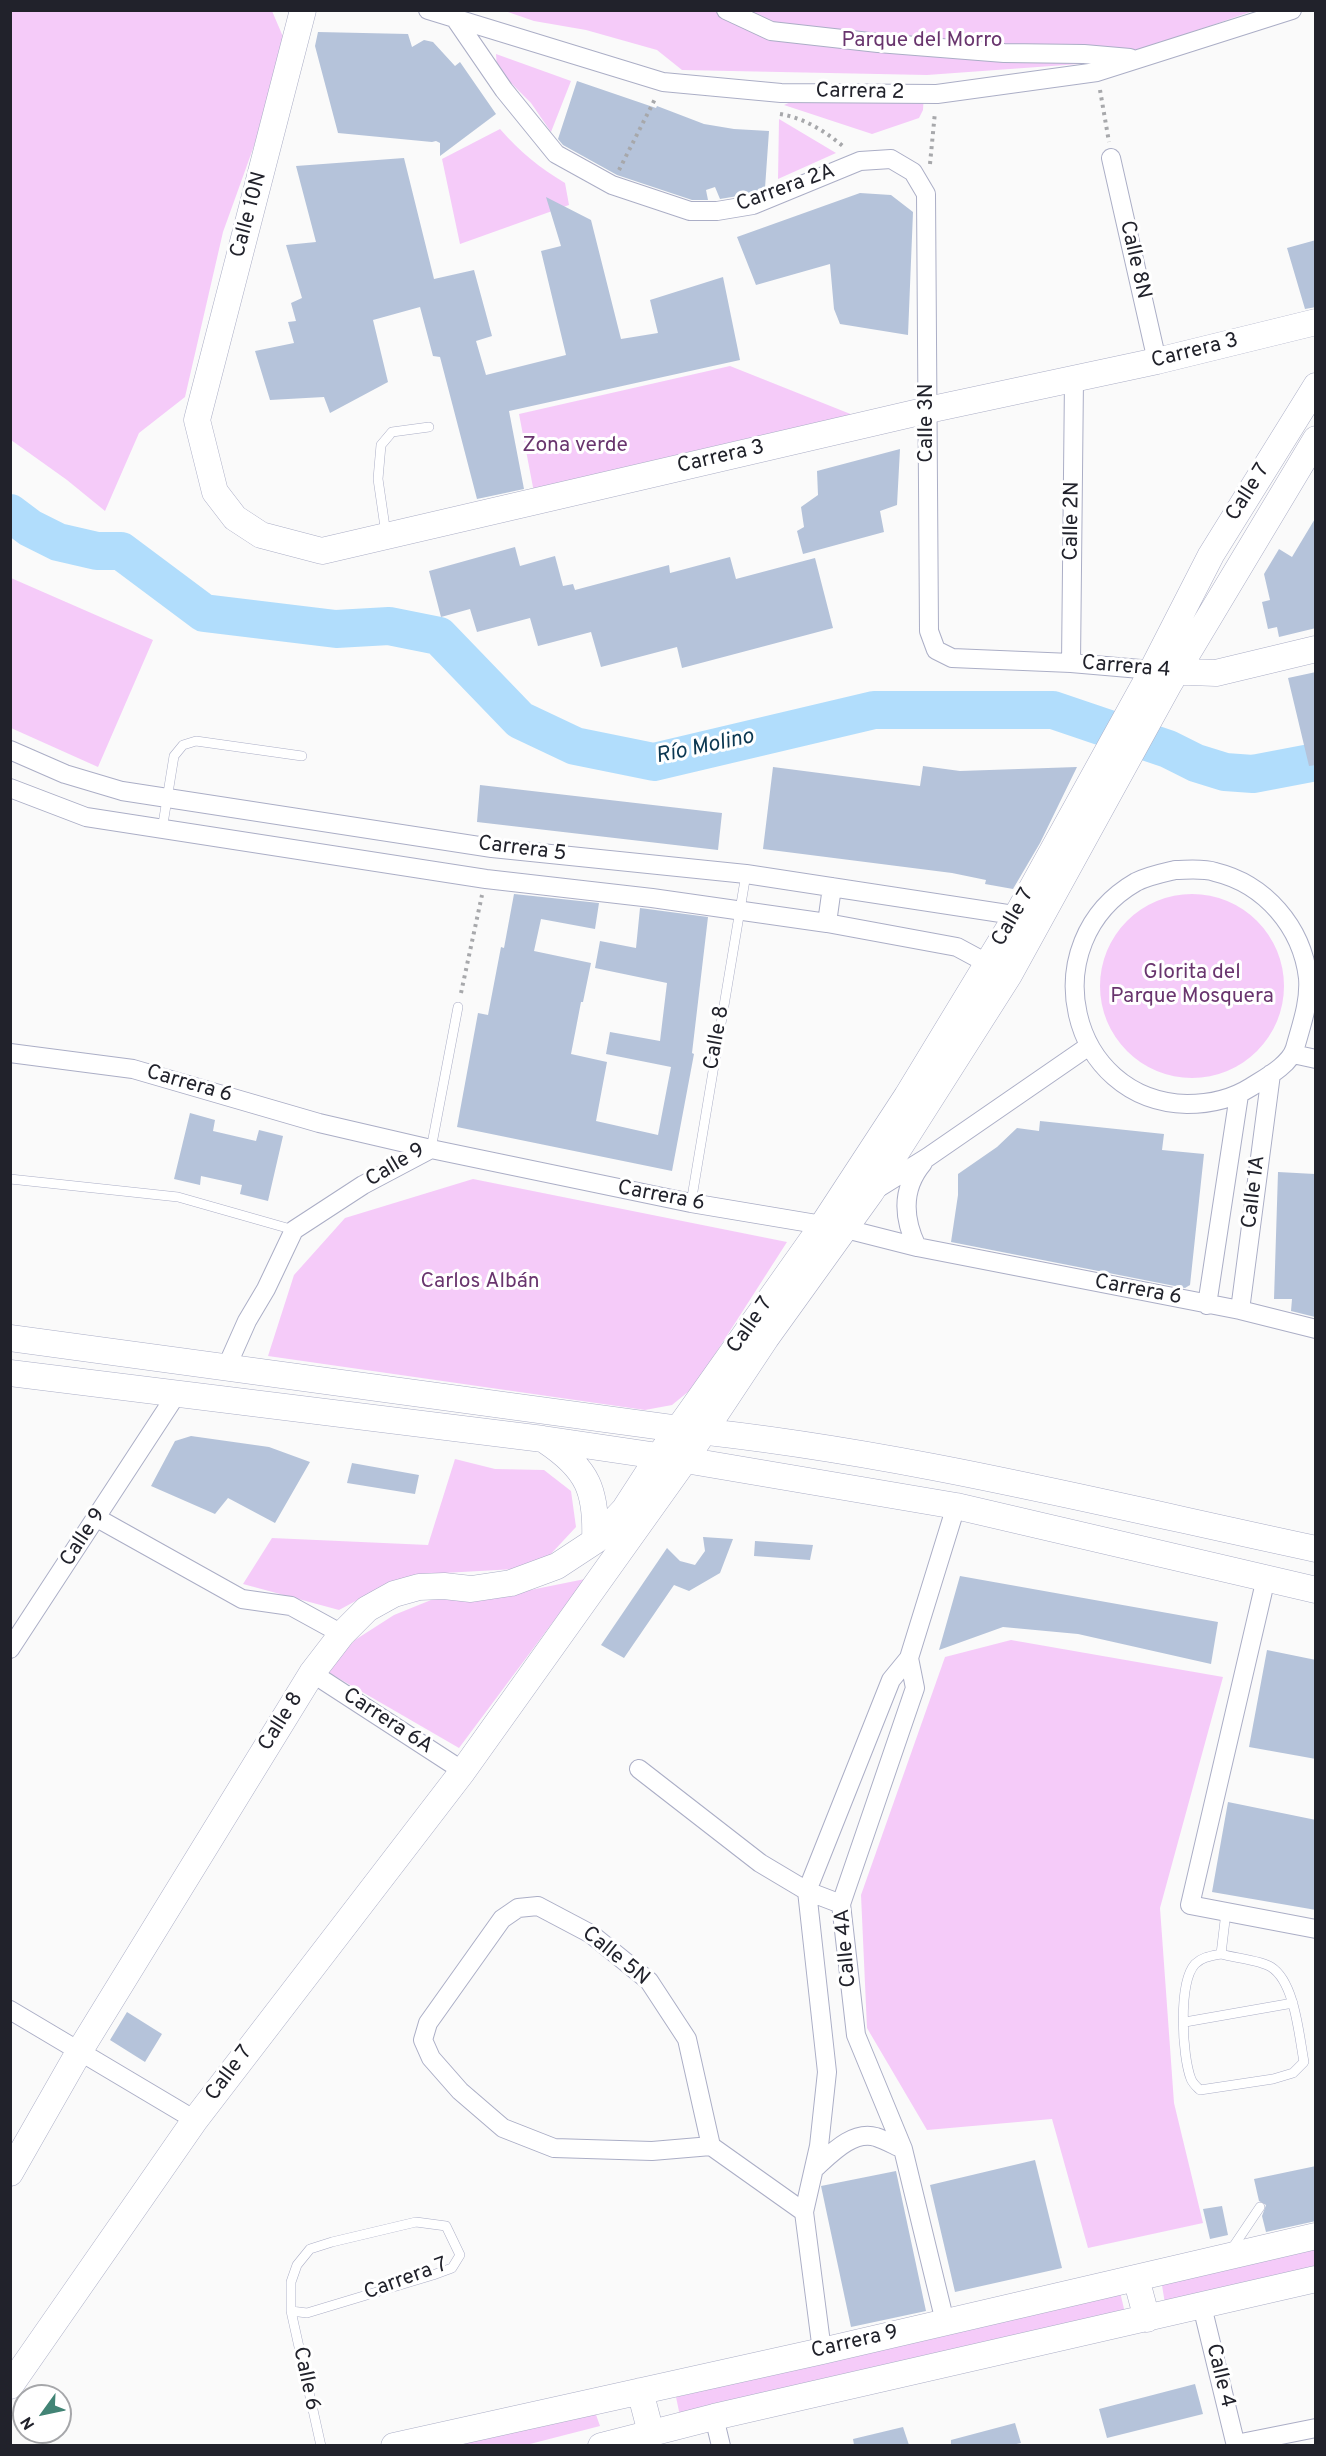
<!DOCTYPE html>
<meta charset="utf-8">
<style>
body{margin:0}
#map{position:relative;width:1326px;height:2456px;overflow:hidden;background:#fafafa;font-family:Overpass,sans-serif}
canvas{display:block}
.frame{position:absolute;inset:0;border:12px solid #21222b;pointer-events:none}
.north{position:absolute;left:12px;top:2384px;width:60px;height:60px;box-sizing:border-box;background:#fff;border:2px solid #a6a7aa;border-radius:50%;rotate:237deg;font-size:16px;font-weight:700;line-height:24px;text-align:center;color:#21222b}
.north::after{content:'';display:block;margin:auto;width:21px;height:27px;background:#428475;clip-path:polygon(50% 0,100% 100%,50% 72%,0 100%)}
</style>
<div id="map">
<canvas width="1326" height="2456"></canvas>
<div class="frame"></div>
<div class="north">N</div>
</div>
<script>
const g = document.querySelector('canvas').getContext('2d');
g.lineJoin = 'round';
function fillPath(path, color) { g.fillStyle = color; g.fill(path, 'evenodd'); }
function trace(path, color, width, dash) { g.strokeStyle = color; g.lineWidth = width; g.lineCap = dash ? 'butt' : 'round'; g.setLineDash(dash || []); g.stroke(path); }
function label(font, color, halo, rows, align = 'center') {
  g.font = font + ' Overpass,sans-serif'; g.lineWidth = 6; g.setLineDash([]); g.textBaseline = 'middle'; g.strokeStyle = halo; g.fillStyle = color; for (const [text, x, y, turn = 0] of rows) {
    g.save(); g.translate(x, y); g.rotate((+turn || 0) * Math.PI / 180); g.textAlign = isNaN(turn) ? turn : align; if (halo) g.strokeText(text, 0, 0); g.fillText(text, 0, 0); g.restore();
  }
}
fillPath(new Path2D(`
 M10 11H272L287 46 269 104 223 232 185 397 139 433 105 511 67 480 11 440Z
 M505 11H1253L1149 47 1093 63 927 75 682 70 657 50 586 30 534 21Z
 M496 54 571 81 551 132 531 103 497 69Z
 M924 93 923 110 919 118 872 134 784 105 793 101Z
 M779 119 836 153 778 179Z
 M500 129C520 152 540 168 565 183L569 205 460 244 442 159Z
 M730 366 858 417 536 503 519 414Z
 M11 578 153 640 98 767 11 728Z
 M1100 986a92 92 0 1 1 184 0a92 92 0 1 1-184 0Z
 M473 1179 787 1242 694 1387 672 1405 645 1410 268 1356 294 1275 345 1218Z
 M455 1459 495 1469 544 1470 571 1491 576 1527 549 1556 515 1569 444 1573 391 1582 339 1610 243 1584 272 1538 428 1545Z
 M585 1579 459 1748 326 1671 355 1640 394 1615 436 1598 486 1599Z
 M1011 1640 1223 1677 1160 1908 1174 2103 1203 2223 1088 2248 1052 2119 927 2130 867 2028 861 1895 945 1657Z
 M1315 2249V2270L1165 2304 1162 2285Z
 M1120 2292 1125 2313 680 2416 676 2397Z
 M594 2409 600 2426 526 2445 441 2446Z`), '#f5cbf9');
trace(new Path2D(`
 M10 513 30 528 58 542 97 551H121L204 613 336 629 389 626 439 636 520 720 575 746 654 762 874 710H1053L1168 749 1196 763 1225 772 1253 774 1316 762`), '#b1ddfc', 38);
fillPath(new Path2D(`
 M318 32 408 34 412 47 424 40 433 42 455 66 460 62 496 114 440 156V143L436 141 432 142 338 133 315 46Z
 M577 81 656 108 657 106 704 124 734 129 769 131 765 188 750 194 720 199 715 187 706 190 708 200H692L617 175 563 145 558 139Z
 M404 158 434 279 474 270 492 336 476 341 486 375 566 355 541 251 561 246 546 197 591 220 621 339 658 333 650 300 723 277 740 360 509 411 524 489 477 499 440 357 433 356 420 307 373 320 388 382 330 413 324 397 270 400 255 351 294 343 288 322 296 321 291 303 302 298 286 245 316 242 296 166Z
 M860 193 891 195 913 212 908 335 840 324 834 309 830 264 756 285 737 237Z
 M1316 240V307L1305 309 1287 248Z
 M900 449 897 505 880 511 884 532 803 554 797 531 804 527 801 507 818 495 817 471Z
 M1316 517V628L1279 637 1277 627 1268 629 1262 602 1270 600 1264 574 1279 549 1292 557Z
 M515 547 520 566 555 556 563 586 573 584 575 590 669 565 670 573 730 557 736 579 815 558 833 628 682 668 677 647 601 667 591 632 538 646 530 618 477 632 470 609 441 617 429 571Z
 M1316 672V765L1309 766 1288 678Z
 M923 766 960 771 1077 767 1040 843 1013 889 985 884 986 880 952 873 763 849 773 767 920 786Z
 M480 785 722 813 718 850 477 822Z
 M514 894 599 903 595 929 541 919 534 951 591 963 583 1002H581L571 1054 607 1062 596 1121 658 1135 671 1067 606 1054 610 1032 660 1041 667 983 595 968 600 941 636 948 640 908 708 917 692 1053 694 1054 672 1171 457 1127 478 1013 488 1015 501 947 504 948Z
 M190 1113 215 1120 213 1131 256 1141 259 1130 283 1136 268 1201 240 1194 242 1185 201 1176 200 1185 174 1179Z
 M1040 1121 1164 1134 1162 1150 1204 1154 1190 1285 1185 1288 951 1242 958 1195V1174L997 1147 1017 1128 1039 1131Z
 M1278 1172 1315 1174V1317L1291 1311 1292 1299H1274Z
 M191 1436 269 1447 310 1462 275 1523 228 1498 215 1514 151 1486 175 1441Z
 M352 1463 419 1475 415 1494 347 1483Z
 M703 1537 733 1539 720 1573 689 1591 674 1585 624 1658 601 1645 667 1548 680 1561 695 1565 705 1551Z
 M755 1541 813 1545 810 1560 754 1556Z
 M960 1576 1218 1622 1211 1664 1078 1634 1003 1627 939 1650Z
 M1267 1650 1316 1660V1759L1249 1747Z
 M1228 1802 1316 1820V1910L1212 1892Z
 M127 2012 162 2034 145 2062 110 2040Z
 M1035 2160 1062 2268 955 2292 930 2185Z
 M1316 2166V2221L1266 2232 1262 2216 1266 2205 1259 2201 1254 2179Z
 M896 2171 926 2311 851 2327 821 2186Z
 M1222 2206 1228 2235 1210 2239 1203 2209Z
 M1195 2384 1203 2414 1107 2438 1099 2409Z
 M1015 2423 1021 2443 1012 2445H951V2440Z
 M903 2427 909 2445H854L853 2439Z`), '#b5c3da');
const lane = new Path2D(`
 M386 534 378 479 381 445 392 432 429 427
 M162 830 174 756 183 745 196 741 302 756
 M431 1149 458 1007
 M10 1179 178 1197 294 1230
 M691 1203 746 874
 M1221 1954C1234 1958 1260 1960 1271 1967 1295 1982 1299 2036 1304 2062L1293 2073 1273 2079 1200 2090C1197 2087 1193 2084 1191 2079 1182 2056 1178 1983 1195 1964 1202 1957 1211 1956 1221 1954Z
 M1221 1954 1226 1912
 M1185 2022 1293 2003
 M1231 2250 1260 2207
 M291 2311 307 2313 433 2275 452 2268 460 2255 446 2226 416 2222 332 2242 310 2249 297 2265 291 2282V2311L321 2446`);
const street = new Path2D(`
 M428 10 663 82 781 93 937 94 1097 72 1292 10
 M726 10 771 31 878 43 1004 53 1084 54 1130 58
 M456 20 504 90 556 154 612 185 690 211H717L753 205 860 161 891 159 913 172 926 194 929 631 936 650 952 658 1071 663 1152 670
 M1111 158 1157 361
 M1071 663 1074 379
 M10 750 65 774 122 791 492 848 746 874 1027 917
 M10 788 86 817 486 879 652 898 827 923 957 947 996 968
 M1175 870C1187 870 1203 868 1215 872 1265 884 1302 927 1308 978 1310 1002 1301 1026 1295 1048 1290 1065 1265 1078 1251 1087 1232 1099 1210 1104 1187 1104 1068 1101 1032 942 1136 882 1147 876 1162 873 1175 870Z
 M827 923 832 887
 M10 1053 133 1069 319 1123 431 1149 691 1203 846 1229 917 1247 1240 1310 1316 1329
 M1293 1054 1316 1059
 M875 1190 928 1157 1089 1046
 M917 1247C903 1218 901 1189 923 1163
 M1207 1305 1239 1095
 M1240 1310 1271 1074
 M227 1366 247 1321 266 1289 294 1230 363 1185 431 1149
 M97 1518 242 1599 291 1606 342 1634
 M1266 1578 1190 1905 1316 1929
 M10 1649 176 1395
 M312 1673 463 1771
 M639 1769 760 1863 807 1891 841 1904
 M10 2010 195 2120
 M711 2146 687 2039 649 1981 591 1934 538 1906 518 1908 502 1919 428 2023 423 2040 431 2058 460 2091 503 2128 554 2148 652 2151 711 2146 804 2212
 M814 2169C830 2155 852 2130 876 2137 885 2140 894 2145 903 2149
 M1202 2306 1236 2446
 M945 2322 903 2149 856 2035 841 1904 915 1688 909 1658 956 1506
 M822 2351 804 2212 819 2146 827 2072 807 1891 891 1680 909 1658
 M714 2417 721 2446
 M1236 2444 1316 2428`);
const secondary = new Path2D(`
 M303 10 197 420 215 492 235 518 261 535 322 551 928 410 1157 361 1316 322
 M1163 671 1216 673 1316 649
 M10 1338 679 1429C893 1450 1105 1504 1316 1549
 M10 1373 543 1439 685 1460 956 1506 1316 1590
 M546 1441C588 1469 597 1491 595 1541
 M10 2173 79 2052 312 1673 342 1634 367 1609 394 1594 419 1587 444 1586 471 1589 511 1583 557 1566 595 1541 624 1510 659 1456 822 1226 907 1096 1017 915 1147 680 1211 555 1316 386
 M1136 2278 1147 2319
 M10 2386 195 2120 463 1771 685 1460 766 1338 871 1192 1009 975 1169 684 1316 439
 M640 2391 651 2433
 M394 2446 822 2351 1316 2236
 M601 2446 714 2417 1316 2279`);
trace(lane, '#abaec6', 10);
trace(street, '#abaec6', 20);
trace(secondary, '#abaec6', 27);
trace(new Path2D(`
 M1100 90 1109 142
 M780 114C804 118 825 131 844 147
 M930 164 935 112
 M619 170 655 99
 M461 993 482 895`), '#a7a8ab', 4, [3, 4.5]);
trace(lane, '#fff', 9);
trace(street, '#fff', 18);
trace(secondary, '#fff', 26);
label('21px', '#69356e', '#fff', [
 ["Parque del Morro",922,42],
 ["Zona verde",575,447],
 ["Glorita del",1192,974],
 ["Parque Mosquera",1192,998],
 ["Carlos Albán",480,1283]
]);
label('21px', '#21222b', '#fff', [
 ["Carrera 2",860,93,1],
 ["Carrera 2A",786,189,-20],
 ["Calle 10N",250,215,-75],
 ["Calle 8N",1134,260,77],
 ["Carrera 3",1195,352,-14],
 ["Calle 3N",928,423,-90],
 ["Carrera 3",721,458,-13],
 ["Calle 7",1249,493,-58],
 ["Calle 2N",1073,521,-89],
 ["Carrera 4",1126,668,5],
 ["Carrera 5",522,850,7],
 ["Calle 7",1014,918,-60],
 ["Calle 8",718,1038,-80],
 ["Carrera 6",189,1085,16],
 ["Calle 9",396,1166,-31],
 ["Calle 1A",1255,1192,-83],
 ["Carrera 6",661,1197,11],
 ["Carrera 6",1138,1291,11],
 ["Calle 7",751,1326,-55],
 ["Calle 9",84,1538,-57],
 ["Calle 8",282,1722,-58],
 ["Carrera 6A",387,1722,33],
 ["Calle 4A",847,1948,-95],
 ["Calle 5N",615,1957,39],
 ["Calle 7",230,2074,-53],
 ["Carrera 7",406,2280,-20],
 ["Carrera 9",855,2343,-13],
 ["Calle 4",1219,2376,76],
 ["Calle 6",305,2379,78]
]);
label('italic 22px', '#0c3852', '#fff', [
 ["Río Molino",705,748,-12]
]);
</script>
